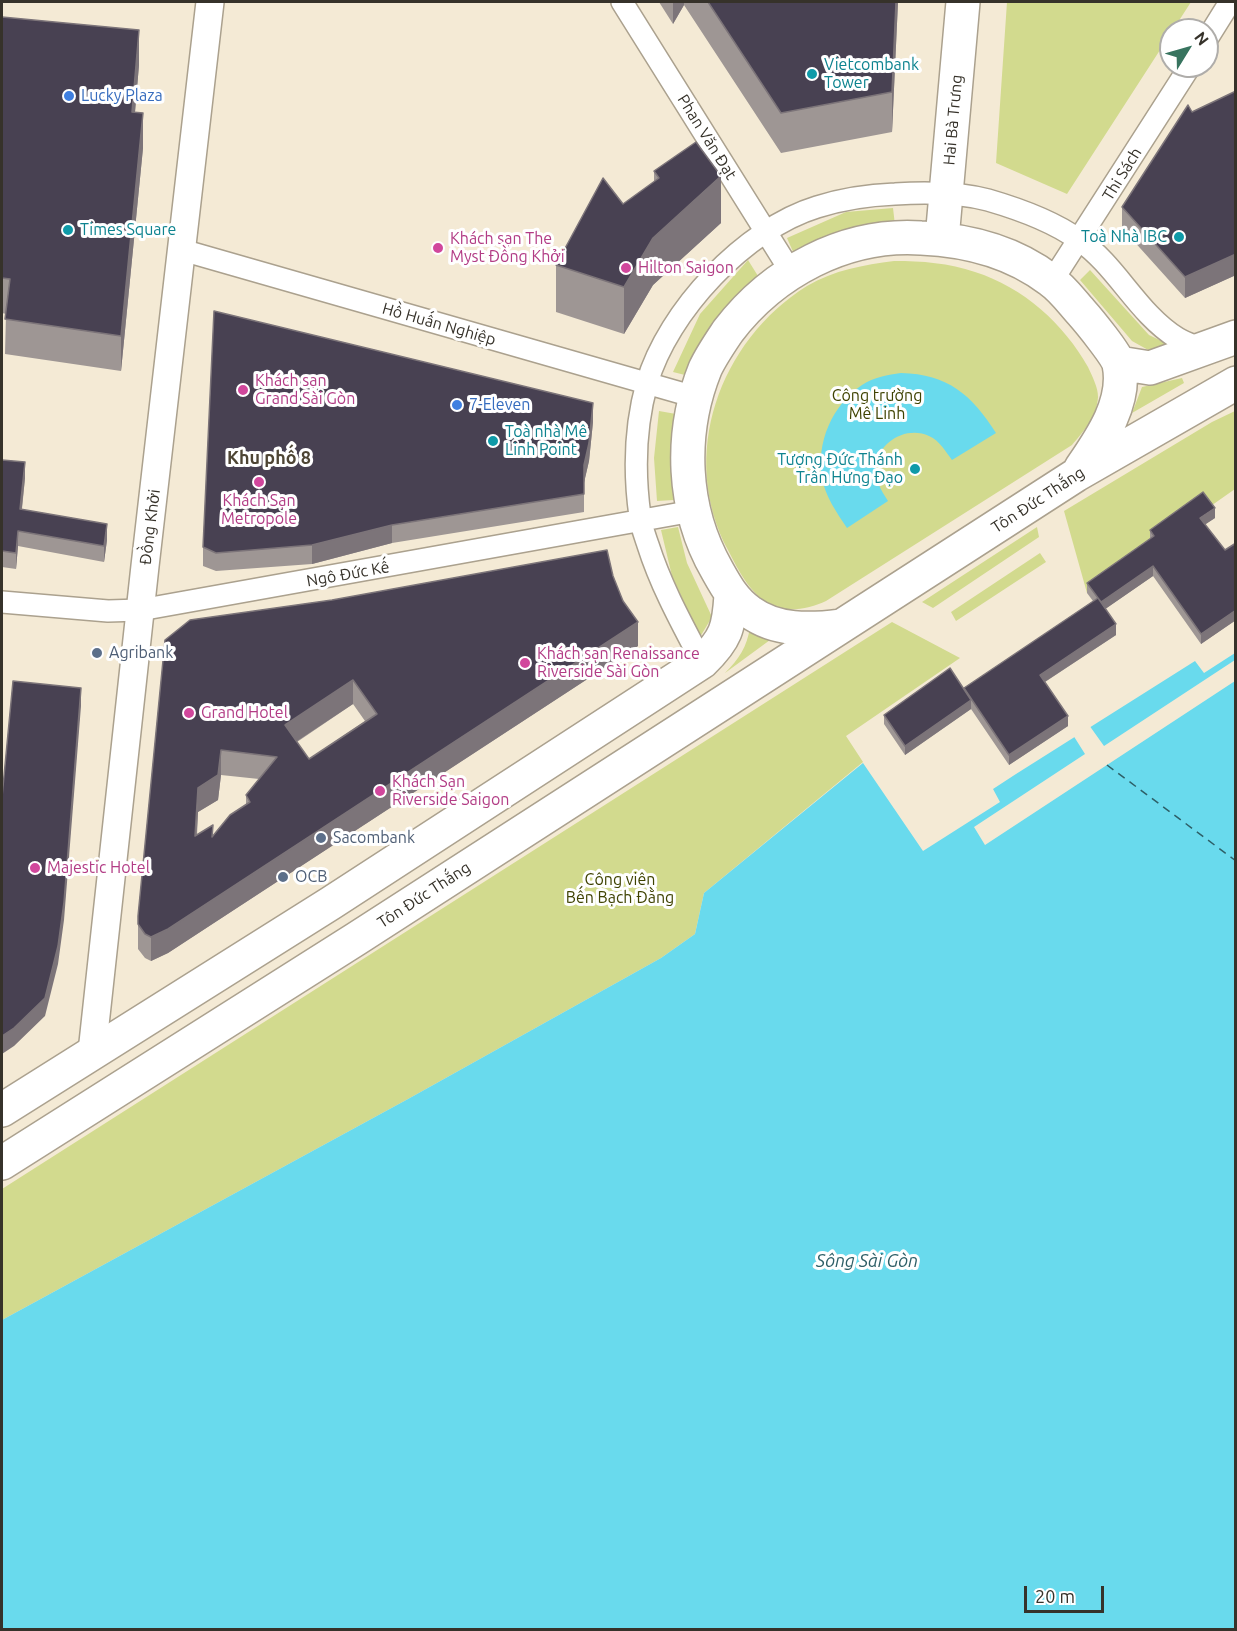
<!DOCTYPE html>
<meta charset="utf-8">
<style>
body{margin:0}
#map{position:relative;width:1237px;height:1631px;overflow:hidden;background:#f4ead5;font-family:Ubuntu,sans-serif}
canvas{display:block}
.frame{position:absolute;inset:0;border:3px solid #36322a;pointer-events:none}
.north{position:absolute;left:1159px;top:18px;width:60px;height:60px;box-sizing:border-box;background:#fff;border:2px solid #afadaa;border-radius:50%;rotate:53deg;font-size:16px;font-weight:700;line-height:24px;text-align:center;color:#36322a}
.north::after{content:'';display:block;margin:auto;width:21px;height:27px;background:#38745f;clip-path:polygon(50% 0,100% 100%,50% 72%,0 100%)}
.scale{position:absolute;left:1024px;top:1586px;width:80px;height:27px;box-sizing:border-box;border:3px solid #36322a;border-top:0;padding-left:8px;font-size:18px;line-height:21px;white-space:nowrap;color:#36322a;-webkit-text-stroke:4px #fff;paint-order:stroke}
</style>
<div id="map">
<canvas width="1237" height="1631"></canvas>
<div class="frame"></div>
<div class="north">N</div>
<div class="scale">20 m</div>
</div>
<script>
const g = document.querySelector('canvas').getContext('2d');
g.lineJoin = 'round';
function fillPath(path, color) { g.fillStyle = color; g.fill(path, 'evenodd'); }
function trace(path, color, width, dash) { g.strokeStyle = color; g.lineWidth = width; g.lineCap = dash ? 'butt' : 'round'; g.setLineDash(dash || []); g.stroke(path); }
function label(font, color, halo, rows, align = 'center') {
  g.font = font + ' Ubuntu,sans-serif'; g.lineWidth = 6; g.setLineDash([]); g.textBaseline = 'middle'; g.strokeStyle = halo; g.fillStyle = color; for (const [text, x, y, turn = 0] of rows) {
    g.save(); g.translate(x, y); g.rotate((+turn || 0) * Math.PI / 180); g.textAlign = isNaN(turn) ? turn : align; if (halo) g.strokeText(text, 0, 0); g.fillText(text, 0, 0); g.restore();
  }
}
fillPath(new Path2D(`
 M1007 2H1191L1067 194 996 163Z
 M893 208 895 225 794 254 787 238 846 212Z
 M748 260 758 276 713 325 689 376 673 372 700 314Z
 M894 261C922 261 949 263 975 272 1023 287 1064 324 1088 367 1092 376 1098 387 1098 397 1097 416 1084 431 1072 445L826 601C811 608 789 613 773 606 752 597 738 570 728 550 678 456 719 341 807 286 834 270 864 265 894 261Z
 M1090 270 1149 335 1172 346 1150 351 1132 341 1080 280Z
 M1182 378 1184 383 1132 413 1142 387Z
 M659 411 676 414 670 462 674 500 657 501 654 458Z
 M1235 411V489L1087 593 1064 511 1212 422Z
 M678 527 687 563 712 617 700 637 672 576 661 530Z
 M1037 527 1039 537 933 608 922 602Z
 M1040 553 1046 562 956 621 951 612Z
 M892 622 960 658 846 736 863 762 704 893 695 934 661 958 408 1099 2 1320V1189Z
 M750 627 770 640 725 673C739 659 747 647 750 627Z`), '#d2da8e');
fillPath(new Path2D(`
 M901 373C948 374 972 395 996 433L952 460C945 451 940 441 929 436 907 426 879 441 876 466 874 479 881 490 888 501L847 528C837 513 825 496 822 478 816 443 832 405 862 385 874 377 888 375 901 373Z
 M1235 653V1629L2 1630V1320L408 1099 661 958 695 934 704 893 863 763 923 851 1000 802 993 789 1016 774 1195 661 1204 673Z`), '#69daed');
fillPath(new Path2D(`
 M1235 660V681L985 845 974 827 1085 754 1073 735 1089 725 1104 746Z`), '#f4ead5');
trace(new Path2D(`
 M1107 765 1236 861`), '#2e5f67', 1.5, [8, 6]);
const minor = new Path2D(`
 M622 2 791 272
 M1207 39 1230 2
 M182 250 695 397
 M1052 281 1190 66
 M2 602 108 611 140 610 693 511
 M702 662C682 624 661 586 648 545 645 536 641 526 640 516 634 473 635 426 647 383 668 311 745 229 817 207 842 199 869 195 895 194 926 192 958 192 988 200 1019 209 1053 221 1079 240 1117 266 1137 313 1177 338 1185 343 1195 346 1204 350`);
const tertiary = new Path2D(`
 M92 1052 145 566 210 2`);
const primary = new Path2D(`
 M942 239 963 2
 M1119 363 1150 368 1236 337
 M840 626C810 630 776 631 750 612 734 601 726 586 717 570 682 509 679 434 705 369 711 356 720 343 728 331 773 272 845 233 921 238 968 240 1012 251 1050 280 1062 288 1072 302 1081 312 1089 321 1116 354 1119 364 1127 402 1101 439 1081 468
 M2 1110 331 903 702 662C726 639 729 628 731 595
 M2 1163 356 939 1076 475 1236 383`);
trace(minor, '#aba18e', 24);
trace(tertiary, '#aba18e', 30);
trace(primary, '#aba18e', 36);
trace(minor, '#fff', 21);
trace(tertiary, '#fff', 27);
trace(primary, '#fff', 33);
fillPath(new Path2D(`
 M659 2H898L892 132 781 153 684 5 673 24Z
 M2 17 139 65 135 112 143 148 121 371 5 354 6 314 2 313Z
 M1236 91V275L1185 298 1122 228V207L1192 112Z
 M654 171 721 223 653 285 624 334 556 312V265L623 204 654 182Z
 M593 422 589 461 584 482V512L392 543 312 564 216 571 203 566V547Z
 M2 460 25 478 22 509 107 540 104 562 18 546 16 569 2 567Z
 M1215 518 1205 524 1225 550 1236 543V620L1201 644 1153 576 1105 609 1116 635 1045 682 1068 726 1009 765 971 709 905 755 884 724V715L964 689 1093 601 1087 593V583L1150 539V530Z
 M613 576 638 646 168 953 151 961 145 958 138 949V916L165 640ZM353 704 365 721 309 759 297 742ZM221 775 259 779 246 795V805L213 836H197L198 812 218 800Z`), '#9e9694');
fillPath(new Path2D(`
 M673 2H684V5L673 24Z
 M896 2H898L892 132V92Z
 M139 30V65L132 147V112Z
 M143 113V148L121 371V336Z
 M721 176V223L653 285 624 334V287L653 238Z
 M1236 254V275L1185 298V277Z
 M593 403V422L589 461 584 483V465Z
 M25 462V478L20 525V509Z
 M1215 508V518L1200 528V518Z
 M107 524V540L104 562V546Z
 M392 525V543L312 564V545Z
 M18 531V546L16 569V553Z
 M1153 566V576L1101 612V602Z
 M1236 610V620L1201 644V634Z
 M638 622V646L168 953 151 961V937Z
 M1116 624V635L1040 685V675Z
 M353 680V704L285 749V725Z
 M81 688V706L64 920 58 964 45 1016 14 1046 2 1054V1036Z
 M971 700V709L905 755V746Z
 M1068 716V726L1009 765V755Z
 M221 750V775L218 800 198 812 195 861 198 788Z`), '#7c7479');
const building = new Path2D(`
 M708 2H896L892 92 781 113Z
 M2 17 139 30 132 112 143 113 121 336 5 319 10 279 2 278Z
 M1236 91V254L1185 277 1122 207 1188 105 1192 112Z
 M696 142 721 176 653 238 624 287 556 265 603 178 623 204 659 178 654 171Z
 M214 311 593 403 589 443 584 465V494L392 525 312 545 216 553 203 547Z
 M2 460 25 462 20 509 107 524 104 546 18 531 16 553 2 551Z
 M1203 492 1215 508 1200 518 1225 550 1236 543V610L1201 634 1153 566 1101 602 1087 583 1154 536 1150 530Z
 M607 550 613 576 623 601 638 622 168 929 151 937 145 934 138 924V916L165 640 190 620 332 600ZM353 680 377 714 309 759 285 725ZM221 750 277 757 246 795 250 802 230 815 212 837 213 825 195 836 198 788 218 775Z
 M1098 598 1116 624 1040 675 1068 716 1009 755 964 688Z
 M950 668 971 700 905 746 884 715Z
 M13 681 81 688 64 902 58 946 45 998 14 1028 2 1036V797Z`);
fillPath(building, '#484152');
trace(building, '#7c7479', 1.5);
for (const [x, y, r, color] of [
 [812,74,6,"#0f9aa8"],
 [69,96,6,"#3f7fe0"],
 [68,230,6,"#0f9aa8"],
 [1179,237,6,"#0f9aa8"],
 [438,248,6,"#d1479c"],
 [626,268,6,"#d1479c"],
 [243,390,6,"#d1479c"],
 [457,405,6,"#3f7fe0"],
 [493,441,6,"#0f9aa8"],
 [915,469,6,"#0f9aa8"],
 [259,482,6,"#d1479c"],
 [97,653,6,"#5c6f8a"],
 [525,663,6,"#d1479c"],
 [189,713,6,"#d1479c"],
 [380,791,6,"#d1479c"],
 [321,838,6,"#5c6f8a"],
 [35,868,6,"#d1479c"],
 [283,877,6,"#5c6f8a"]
]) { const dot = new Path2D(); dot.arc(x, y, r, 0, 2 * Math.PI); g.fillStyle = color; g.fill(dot); trace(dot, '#fff', 2); }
label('16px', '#0d838f', '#fff', [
 ["Vietcombank",824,65],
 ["Tower",824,83],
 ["Times Square",80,230],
 ["Toà Nhà IBC",1167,237,"right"],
 ["Toà nhà Mê",505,432],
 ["Linh Point",505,450],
 ["Tượng Đức Thánh",903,460,"right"],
 ["Trần Hưng Đạo",903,478,"right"]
], 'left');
label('16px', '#366cbe', '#fff', [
 ["Lucky Plaza",81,96],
 ["7-Eleven",469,405]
], 'left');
label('16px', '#36322a', '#fff', [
 ["Hai Bà Trưng",953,120,-85],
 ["Phan Văn Ðạt",707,137,58],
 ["Thi Sách",1122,174,-58],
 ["Hồ Huấn Nghiệp",439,324,16],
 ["Tôn Đức Thắng",1038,500,-33],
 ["Ðồng Khởi",150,527,-83],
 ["Ngô Ðức Kế",348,574,-10],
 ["Tôn Ðức Thắng",424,895,-33]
]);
label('16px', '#b23c85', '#fff', [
 ["Khách sạn The",450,239],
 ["Myst Đồng Khởi",450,257],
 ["Hilton Saigon",638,268],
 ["Khách sạn",255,381],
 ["Grand Sài Gòn",255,399],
 ["Khách Sạn",259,501,"center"],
 ["Metropole",259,519,"center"],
 ["Khách sạn Renaissance",537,654],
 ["Riverside Sài Gòn",537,672],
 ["Grand Hotel",201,713],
 ["Khách Sạn",392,782],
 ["Riverside Saigon",392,800],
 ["Majestic Hotel",47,868]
], 'left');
label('16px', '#3e4200', '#fff', [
 ["Công trường",877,396],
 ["Mê Linh",877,414],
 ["Công viên",620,880],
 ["Bến Bạch Đằng",620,898]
]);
label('16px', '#4e5e75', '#fff', [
 ["Agribank",109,653],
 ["Sacombank",333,838],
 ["OCB",295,877]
], 'left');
label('bold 18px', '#4e4534', '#fff', [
 ["Khu phố 8",269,458]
]);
label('italic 18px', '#2e5f67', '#fff', [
 ["Sông Sài Gòn",867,1261]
]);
</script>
